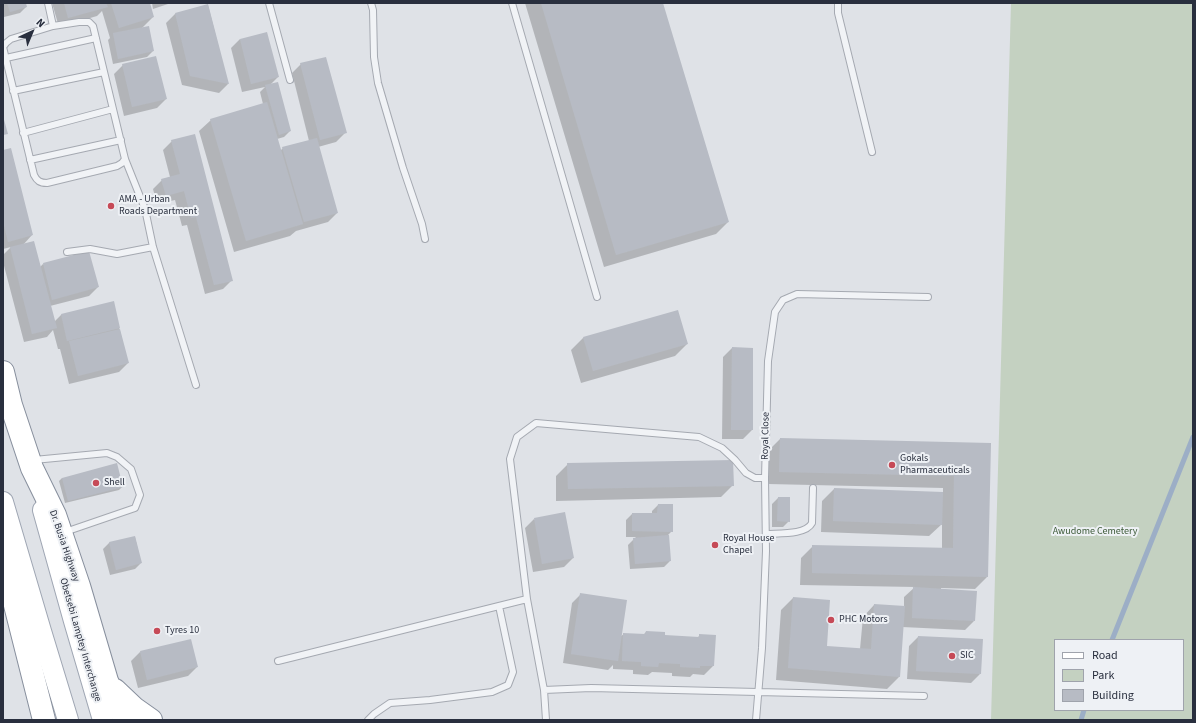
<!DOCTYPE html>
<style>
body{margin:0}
#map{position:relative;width:1196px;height:723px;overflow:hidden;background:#dfe2e7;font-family:"Source Sans 3",sans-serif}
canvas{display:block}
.frame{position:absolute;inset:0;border:4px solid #292f3e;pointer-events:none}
.legend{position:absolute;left:1054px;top:639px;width:130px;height:72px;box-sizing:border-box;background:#eef1f5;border:1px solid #9fa3ac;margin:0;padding:5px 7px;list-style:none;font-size:12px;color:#292f3e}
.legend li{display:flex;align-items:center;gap:8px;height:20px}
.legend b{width:20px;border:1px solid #9fa3ac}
.north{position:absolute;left:12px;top:12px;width:40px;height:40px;-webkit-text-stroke:3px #eef1f5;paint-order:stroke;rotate:44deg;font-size:11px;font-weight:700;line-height:16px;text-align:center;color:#292f3e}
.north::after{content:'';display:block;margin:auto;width:14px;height:18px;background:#292f3e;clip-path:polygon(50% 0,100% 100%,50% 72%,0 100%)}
</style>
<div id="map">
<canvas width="1196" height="723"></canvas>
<div class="frame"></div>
<ul class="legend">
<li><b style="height:5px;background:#fff"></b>Road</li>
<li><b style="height:11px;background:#c4d1c1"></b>Park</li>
<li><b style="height:11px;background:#b7bbc4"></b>Building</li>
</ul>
<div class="north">N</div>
</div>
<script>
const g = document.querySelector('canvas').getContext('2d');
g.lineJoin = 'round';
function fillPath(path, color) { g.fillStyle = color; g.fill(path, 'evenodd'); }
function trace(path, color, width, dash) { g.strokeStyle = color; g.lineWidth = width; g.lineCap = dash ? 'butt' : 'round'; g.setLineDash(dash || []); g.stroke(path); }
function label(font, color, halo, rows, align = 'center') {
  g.font = font + ' "Source Sans 3",sans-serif'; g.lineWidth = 4; g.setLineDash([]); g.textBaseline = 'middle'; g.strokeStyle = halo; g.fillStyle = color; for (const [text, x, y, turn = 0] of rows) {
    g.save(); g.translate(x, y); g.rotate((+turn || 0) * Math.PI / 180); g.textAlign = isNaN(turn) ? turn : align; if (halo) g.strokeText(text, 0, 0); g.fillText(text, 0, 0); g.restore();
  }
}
fillPath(new Path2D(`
 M1011 3H1193V720H991ZM1055 640H1183V710H1055Z`), '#c4d1c1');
fillPath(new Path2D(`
 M3 3H25L26 7 20 13 4 17Z
 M52 3H148L153 17 141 29 153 51 147 57 113 64 108 40 110 38 102 11 97 16 59 27Z
 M152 3H171L153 9Z
 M525 3H662L728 222 716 234 604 267Z
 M208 5 228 84 219 93 182 85 166 23 175 14Z
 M240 39 278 77 270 85 290 131 284 137 277 139 280 151 283 148 309 141 292 73 301 64 345 133 336 142 318 147 337 213 328 222 296 231 290 236 234 252 199 131 211 120 263 104 260 92 265 87 242 92 231 48Z
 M123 65 166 99 157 108 124 116 114 74Z
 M172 141 232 280 223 289 205 294 187 225 182 226 175 200 157 204 153 189 162 180 170 177 163 150Z
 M3 151 32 235 23 245 40 267 43 264 98 287 89 296 50 306 54 322 61 315 113 303 128 363 119 372 69 384 60 349H58L53 330 47 337 24 342 3 262V255L11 247 3 249Z
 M583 338 687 344 675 356 581 383 571 350Z
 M732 348 752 430 743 439H722L723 357Z
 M780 439 989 444 987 577 975 589 941 588V590L974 621 965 630 902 627 899 677 887 689 776 680 781 610 793 598 826 647 860 649 863 617 874 605 904 607V597L915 587 800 585 801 558 813 546 942 549V524L929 536 821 532 822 501 834 489 943 493V488L768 484V451Z
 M568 464 733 485 721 497 556 501V476Z
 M62 478 122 487 119 490 65 503 59 481Z
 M778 498 789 521 783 527H772V504Z
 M658 505 672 531 668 535 670 561 664 567 630 569 628 545 636 537H626V520L632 514H652V511Z
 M534 519 573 558 564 567 533 572 525 528Z
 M135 537 141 563 135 569 110 575 103 549 109 543Z
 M581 594 621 636 624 634 643 635 646 632 664 636 697 638 700 635 715 636 713 666 704 675 693 674 690 677 672 676V673L652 672 648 675 633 674V670L613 669V665L608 670 563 663 572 603Z
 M918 637 980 674 971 683 907 679 909 646Z
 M140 652 197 667 188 676 138 688 131 661Z`), '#0003');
trace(new Path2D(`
 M1112 640 1193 437
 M1081 720 1084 710`), '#9caec6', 5);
fillPath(new Path2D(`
 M7 3H26L27 7 10 12Z
 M64 3H106L108 7 68 18Z
 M111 3H150L154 17 119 28Z
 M541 3H663L729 222 616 255Z
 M208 4 229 84 190 76 175 13Z
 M149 26 154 51 118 59 113 33Z
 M267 32 279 77 251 84 240 39Z
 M156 56 167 99 132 107 122 64Z
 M326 57 347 133 320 140 300 63Z
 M278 82 291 131 279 135 265 85Z
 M267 102 303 224 246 241 210 119Z
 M3 116 8 134 3 135Z
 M195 134 233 281 214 285 196 217 191 218 184 191 166 196 161 179 180 174 171 140Z
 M317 138 338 213 304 222 282 147Z
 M11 148 33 235 8 242 3 221V150Z
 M34 241 57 328 32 334 10 247Z
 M89 251 99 287 52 300 43 263Z
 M114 301 120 328 67 341 61 314Z
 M678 310 688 344 593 371 583 337Z
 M120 329 129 363 78 376 69 341Z
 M732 347 753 348V430H731Z
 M780 438 991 443 988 577 812 573V545L953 548 954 476 779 472Z
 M733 460 734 486 568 489 567 463Z
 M117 463 123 487 68 501 62 478Z
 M834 488 943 492 942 525 833 521Z
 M778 497H790V522L777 521Z
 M658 504H673V532L632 531V513H657Z
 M565 512 574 558 542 564 534 518Z
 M669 535 671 561 635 564 633 538Z
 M135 536 142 563 116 570 109 542Z
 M913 587 977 591 975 621 912 618Z
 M580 593 627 600 618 661 571 654Z
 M793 597 830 600 827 646 871 649 874 604 905 606 900 677 788 668Z
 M646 631 665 632V635L699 637V634L716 635 714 666H700V668L680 667V664L659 663 658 667 641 666V662L622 661 623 633 645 634Z
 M918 636 983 639 981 674 916 671Z
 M191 639 198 667 147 680 140 651Z`), '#b7bbc4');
const lane = new Path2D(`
 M48 3 53 26
 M269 3 290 80
 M371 3 373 10 374 57 378 83 403 168 422 224 425 239
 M512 3 597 297
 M838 3V13L872 152
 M6 58 96 38
 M13 91 104 72
 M23 133 113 109
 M125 159 122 163 117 166 47 183C40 183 37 181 34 175L3 47 6 43 11 39 53 26 79 22H89L93 26 125 159 145 209 153 247 196 385
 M30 160 121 140
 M67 252 90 249 117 254 153 247
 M34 460 107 453 117 457 131 469 140 495 135 508 65 532
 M766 534C779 533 806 535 812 523L813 488
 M278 661 527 599
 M544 690 591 688 924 696
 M368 720 374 714 390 703 430 700 492 692 508 685 513 672 499 606
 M546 720 544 690 527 599 510 459 517 437 536 423 699 437 722 448 735 460 746 473 755 478H765
 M756 720 762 648 766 551 765 478 768 361 775 312 783 300 797 294 928 297`);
const primary = new Path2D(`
 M3 502 41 631 68 720
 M43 510 74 621 103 720`);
const highway = new Path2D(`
 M3 372 11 405 32 468 55 515 79 586 107 681 125 720
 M3 520 9 557 14 601 44 720
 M115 690 134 708 151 720`);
trace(lane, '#a5a9b1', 8);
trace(primary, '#9fa6b3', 22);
trace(highway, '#878f9d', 24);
trace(lane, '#f1f3f6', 6);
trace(primary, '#fff', 20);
trace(highway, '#fff', 22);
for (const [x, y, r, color] of [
 [111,206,4,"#c64a57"],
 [892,465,4,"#c64a57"],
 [96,483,4,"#c64a57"],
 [715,545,4,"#c64a57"],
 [831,620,4,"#c64a57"],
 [157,631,4,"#c64a57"],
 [952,656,4,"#c64a57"]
]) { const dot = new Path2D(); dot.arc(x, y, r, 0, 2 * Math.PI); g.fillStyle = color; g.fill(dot); trace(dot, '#eef1f5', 1.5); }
label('10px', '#292f3e', '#eef1f5', [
 ["AMA - Urban",119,200],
 ["Roads Department",119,212],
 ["Gokals",900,459],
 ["Pharmaceuticals",900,471],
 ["Shell",104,483],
 ["Royal House",723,539],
 ["Chapel",723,551],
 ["PHC Motors",839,620],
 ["Tyres 10",165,631],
 ["SIC",960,656]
], 'left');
label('10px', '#292f3e', '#eef1f5', [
 ["Royal Close",766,436,-89],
 ["Dr. Busia Highway",64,546,71],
 ["Obetsebi Lamptey Interchange",80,640,74]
]);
label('10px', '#3c5937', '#eef1f5', [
 ["Awudome Cemetery",1095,532]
]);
</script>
